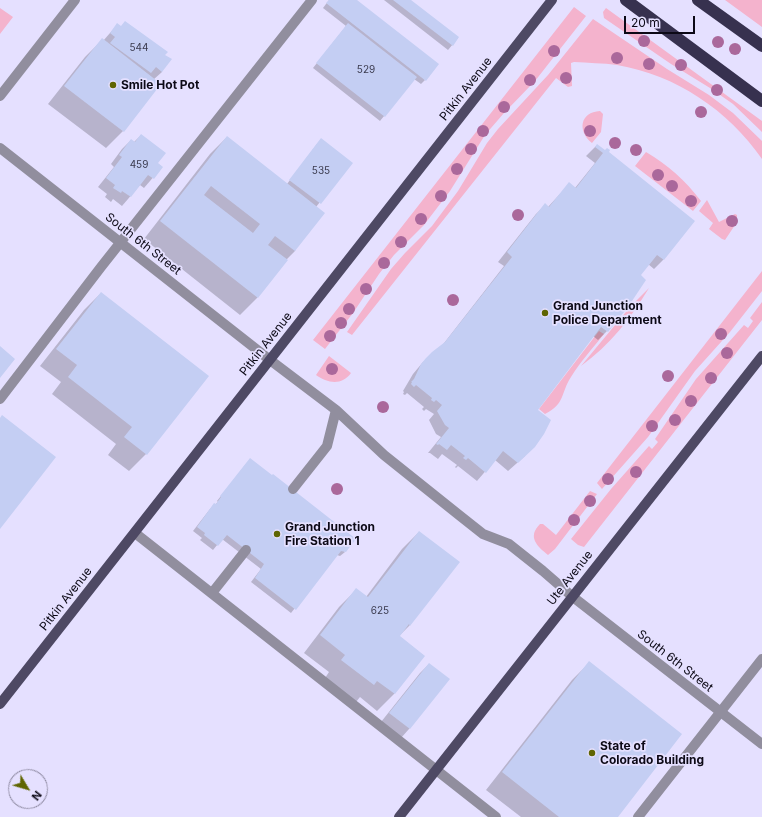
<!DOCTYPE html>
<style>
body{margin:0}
#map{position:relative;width:762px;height:817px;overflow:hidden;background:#e5e0ff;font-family:Inter,sans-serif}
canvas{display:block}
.north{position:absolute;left:8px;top:769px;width:40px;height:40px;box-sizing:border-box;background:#e5e0ff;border:1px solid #8e8aa2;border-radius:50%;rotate:128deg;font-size:11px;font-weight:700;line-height:16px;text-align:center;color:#0c0916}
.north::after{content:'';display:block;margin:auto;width:14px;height:18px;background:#5f6502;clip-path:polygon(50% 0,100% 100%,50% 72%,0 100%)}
.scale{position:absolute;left:624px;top:16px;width:71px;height:18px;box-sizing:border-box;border:2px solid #0c0916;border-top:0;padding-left:5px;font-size:12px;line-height:14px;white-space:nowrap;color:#0c0916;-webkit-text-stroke:3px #e5e0ff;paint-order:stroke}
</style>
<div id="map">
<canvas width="762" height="817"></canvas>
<div class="north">N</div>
<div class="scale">20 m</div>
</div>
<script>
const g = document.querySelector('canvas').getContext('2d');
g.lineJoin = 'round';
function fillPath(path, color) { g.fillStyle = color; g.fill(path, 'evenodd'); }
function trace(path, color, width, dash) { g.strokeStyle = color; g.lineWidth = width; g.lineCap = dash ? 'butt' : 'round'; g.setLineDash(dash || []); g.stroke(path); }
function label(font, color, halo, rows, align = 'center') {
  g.font = font + ' Inter,sans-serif'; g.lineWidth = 3.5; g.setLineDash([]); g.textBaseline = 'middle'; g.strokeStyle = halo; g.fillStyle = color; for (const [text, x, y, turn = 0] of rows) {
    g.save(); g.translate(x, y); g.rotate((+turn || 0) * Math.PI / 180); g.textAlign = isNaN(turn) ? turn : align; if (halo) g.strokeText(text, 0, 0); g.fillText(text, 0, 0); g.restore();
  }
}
fillPath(new Path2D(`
 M725 0H762V27Z
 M574 7 586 16 535 81 504 113 485 135 450 191 424 225 394 255 379 274 353 313 325 349 313 340Z
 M0 8 13 17 0 34Z
 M606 8 762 121V132L733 104 710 88 671 64 604 18 603 12Z
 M593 19 667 69 709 95 733 113 762 141V159C728 110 676 75 617 65 603 63 588 63 574 62L571 63 572 86 568 87 556 78 352 335 347 332 391 269 405 253 432 226 458 191 487 143 498 129 548 75Z
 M600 111 603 114 601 132 592 143C577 131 580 112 600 111Z
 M646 152C668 165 685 180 701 201L693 211 635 166Z
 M707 200 719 222 735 214 737 215V222L725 240 722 239 709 229 713 223 699 211Z
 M762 271V291L730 332 695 371 648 437 602 489 597 483Z
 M649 288C631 318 610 345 581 366L630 307Z
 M762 302V320L584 547 578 545 571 539 611 489 649 446 652 449 658 442 655 439 696 379 744 325 748 328 753 321 750 318Z
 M599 331 604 334C593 348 580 362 571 377 560 394 566 403 545 414L539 409Z
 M329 356 351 373C342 386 327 383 316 375Z
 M590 491 597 494 555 549 548 555C537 546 527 537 540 524H543L556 535Z`), '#f4b3cd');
fillPath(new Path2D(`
 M329 0H356L425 80 421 84 414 79 380 121 313 68 346 26 323 8Z
 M384 0H409L458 38 448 50Z
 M117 25 164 55 162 72 153 80 160 84 123 131 106 148 48 104 85 57 102 40 103 41Z
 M141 135 157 163 162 167 144 188 140 185 122 206 113 199 111 202 105 197 107 194 98 187 114 167 111 164 122 149 131 140 134 142Z
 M227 137 287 184 317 144 351 163 316 207 295 251 286 260H287L257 298 240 315 144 239 210 154Z
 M597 145 694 221 663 260 654 269 648 264 639 275 607 331 598 340 593 336 536 410 525 456 508 471 495 460 477 481 458 466 456 468 455 467 457 465 442 454 438 459 430 453H428L441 437 436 434 429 420 434 414 426 409 424 411 422 409 424 407 407 393 405 395 403 394 404 392 403 391 413 374 423 362 441 347 504 266 498 262 536 214 545 205 548 207 569 184 575 188 595 163 586 156Z
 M101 293 207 376 146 454 129 471 108 455 116 444 52 394 61 382 40 366 84 310Z
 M246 464 345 552 340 556 337 555 291 613 251 582 261 569 222 539 213 550 200 540 202 538 193 531 210 509 218 502 217 501Z
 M419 532 410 625 399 636 424 656 394 694 377 711 360 697 356 702 325 678 329 672 304 653 339 607 356 590 366 597 402 549Z
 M589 663 616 817H521L486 790 572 680Z
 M429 664 448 679 409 729 401 738 381 722 420 673Z`), '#0003');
fillPath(new Path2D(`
 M329 0H357L439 64 426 81 326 3Z
 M393 0H411L459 37 453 46Z
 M125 21 168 52 165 55 172 59 162 72 156 67 151 73 110 43 115 37 110 33 117 23 121 26Z
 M348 23 417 77 385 117 316 63Z
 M102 38 161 84 124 132 64 86Z
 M141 134 166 153 158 163 163 167 154 179 148 175 131 197 122 191 121 193 113 188 115 185 106 178 122 157 119 155 131 139 135 142Z
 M227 136 325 213 295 251 275 236 268 245 288 260 258 298 160 221ZM211 186 260 224 253 233 204 195Z
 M321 138 353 163 321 204 289 180Z
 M597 144 605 150 607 148 610 150 609 152 695 221 664 260 657 255 641 275 646 280 628 307 608 332 601 327 538 410 551 420 544 434 535 447 518 463 503 451 486 473 468 458 466 460 463 458 465 456 451 445 447 450 439 444 438 445 436 444 449 428 445 425 437 411 442 405 436 400 434 402 431 400 432 398 416 385 414 387 411 384 412 382H411L414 379 421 364 426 358 432 352 445 342 512 257 507 252 545 203 549 207 569 182 576 188 603 153 595 147Z
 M101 292 209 376 147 455 124 437 132 427 68 377 77 365 56 349Z
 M0 346 15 359 0 378Z
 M2 415 56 457 0 529V418Z
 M250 458 272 475 273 474 356 539 346 552 341 551 296 610 255 578 264 564 227 535 218 546 204 535 205 533 197 527 214 503 216 504 221 497 220 496Z
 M419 531 460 562 410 626 409 624 400 636 425 656 395 694 377 681 374 685 341 660 345 655 320 635 356 588 368 597Z
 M589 661 682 734 618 817H559L502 772Z
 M429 663 450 679 410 729 389 713Z`), '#c4cef3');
trace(new Path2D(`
 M270 360 336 410 384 455 459 515 483 534 509 544 543 571 573 597
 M0 399 101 267 312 0
 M293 489 327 446 336 410
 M135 533 496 817
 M212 593 246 550
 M638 817 762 659`), '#918e9e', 10);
trace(new Path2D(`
 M0 96 75 0
 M0 148 270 360
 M573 597 762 744`), '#918e9e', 10);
trace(new Path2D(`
 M0 704 552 0
 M399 817 762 356`), '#4e4964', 10);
trace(new Path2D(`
 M626 0 762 101
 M698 0 762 46`), '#37314f', 12);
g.fillStyle = '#aa689b';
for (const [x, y] of [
 [644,41],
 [718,42],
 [735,49],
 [554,51],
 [617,58],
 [649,64],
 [681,65],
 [566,78],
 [530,80],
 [717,90],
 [504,107],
 [701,112],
 [483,131],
 [590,131],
 [615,143],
 [471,149],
 [636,150],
 [457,169],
 [658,175],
 [672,186],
 [441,196],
 [691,201],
 [518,215],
 [421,219],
 [732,221],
 [401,242],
 [384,263],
 [366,289],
 [453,300],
 [349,309],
 [341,323],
 [721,334],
 [330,336],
 [727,353],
 [332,369],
 [668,376],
 [711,378],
 [691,401],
 [383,407],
 [675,420],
 [652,426],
 [636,472],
 [608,479],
 [337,489],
 [590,501],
 [574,520]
]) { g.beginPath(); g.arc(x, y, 6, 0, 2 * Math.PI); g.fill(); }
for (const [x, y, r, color] of [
 [113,85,4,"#5f6502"],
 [545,313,4,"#5f6502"],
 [277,534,4,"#5f6502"],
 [592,753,4,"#5f6502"]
]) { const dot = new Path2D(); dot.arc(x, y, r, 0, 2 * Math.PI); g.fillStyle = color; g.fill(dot); trace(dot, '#e5e0ff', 1.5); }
label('10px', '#3a3a4d', null, [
 ["544",139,48],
 ["529",366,70],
 ["459",139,165],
 ["535",321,171],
 ["625",380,611]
]);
label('bold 12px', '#0c0916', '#e5e0ff', [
 ["Smile Hot Pot",121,85],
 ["Grand Junction",553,306],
 ["Police Department",553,320],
 ["Grand Junction",285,527],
 ["Fire Station 1",285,541],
 ["State of",600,746],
 ["Colorado Building",600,760]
], 'left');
label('12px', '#0c0916', '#e5e0ff', [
 ["Pitkin Avenue",466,89,-52],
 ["South 6th Street",143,244,38],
 ["Pitkin Avenue",266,344,-52],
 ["Ute Avenue",570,578,-52],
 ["Pitkin Avenue",66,599,-52],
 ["South 6th Street",675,661,38]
]);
</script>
